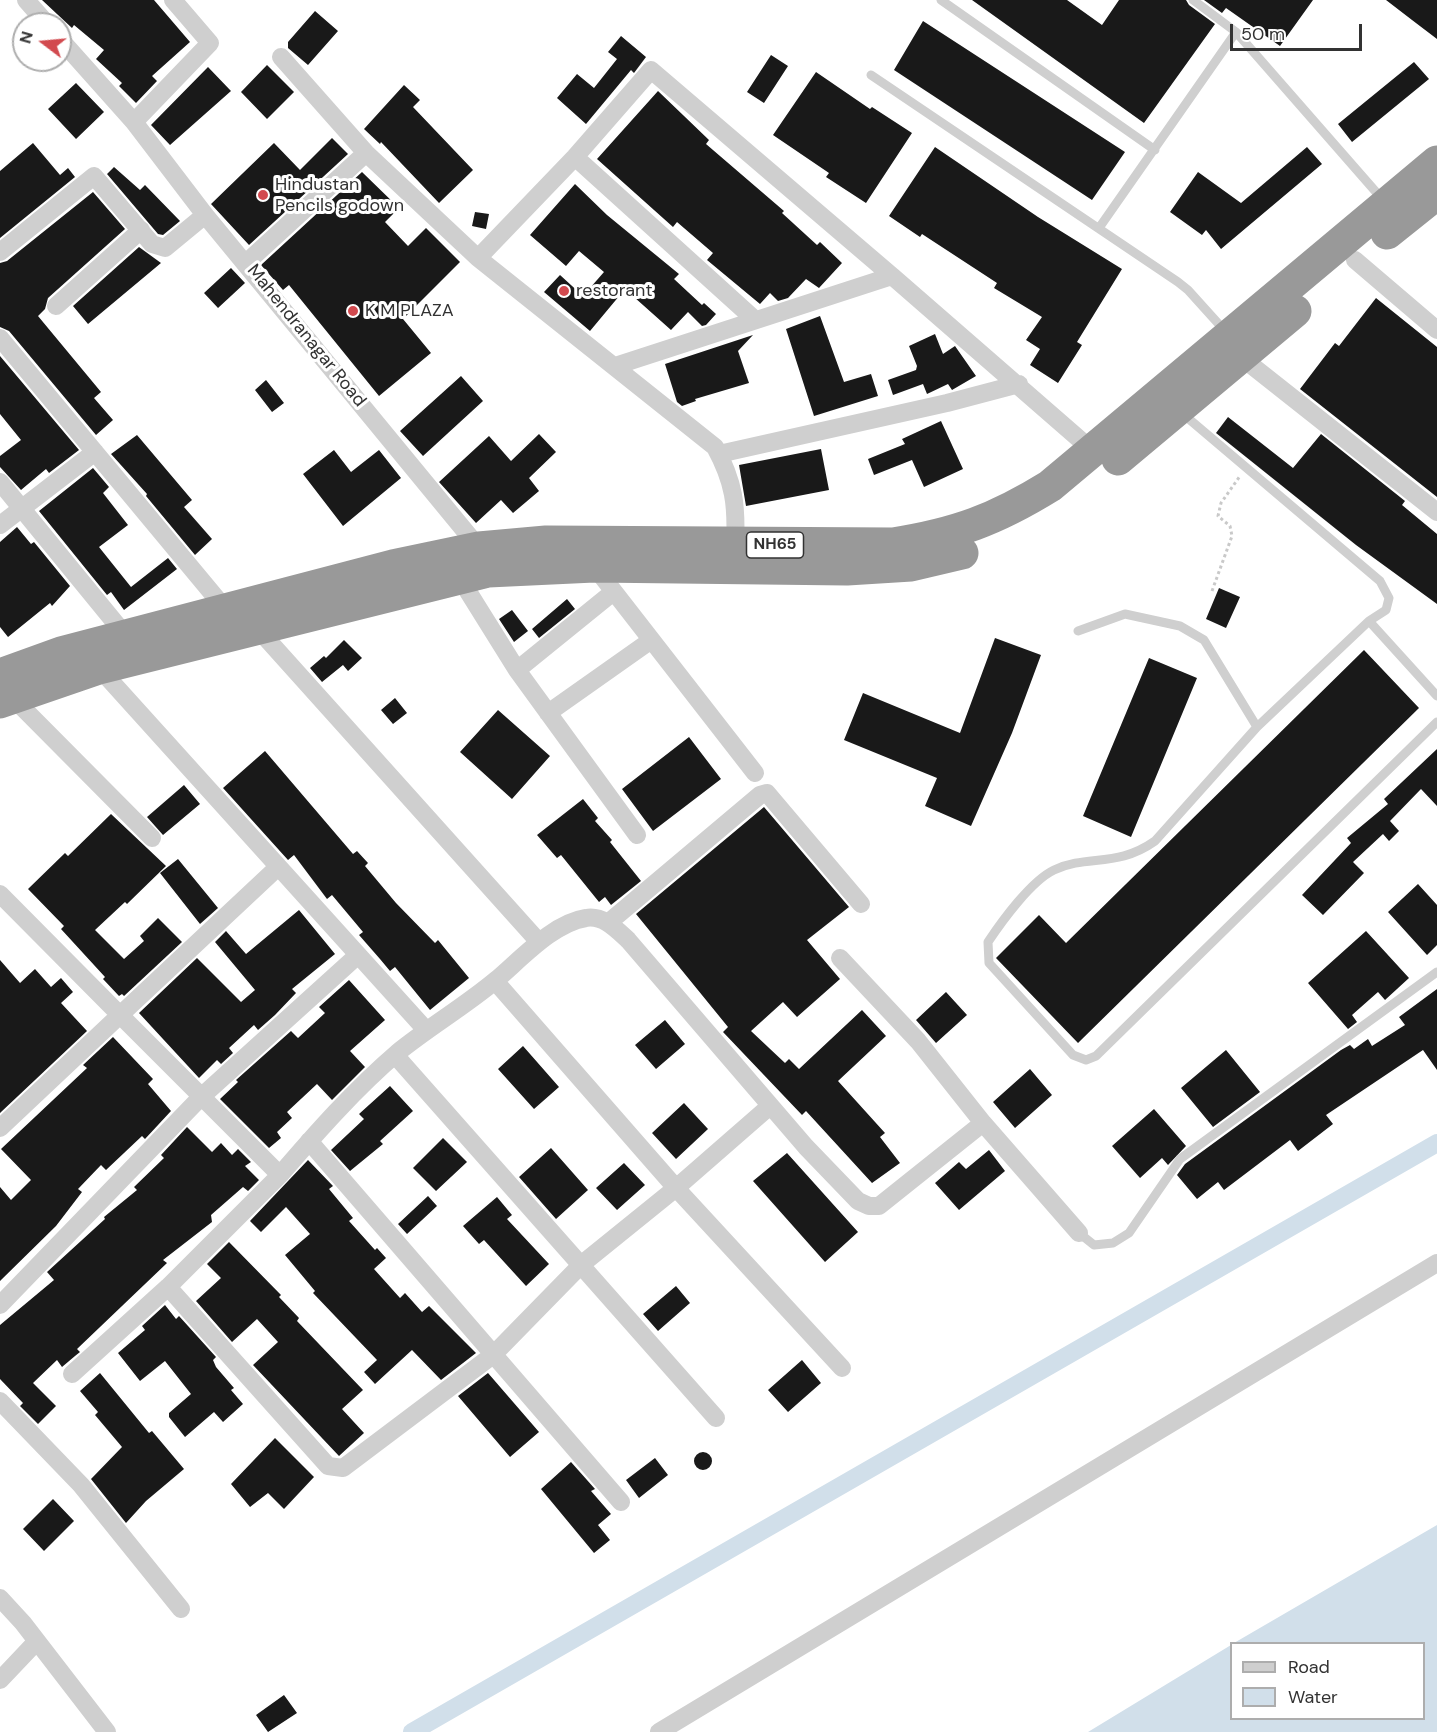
<!DOCTYPE html>
<style>
body{margin:0}
#map{position:relative;width:1437px;height:1732px;overflow:hidden;background:#fff;font-family:"DM Sans",sans-serif}
canvas{display:block}
.legend{position:absolute;left:1230px;top:1642px;width:195px;height:78px;box-sizing:border-box;background:#fff;border:2px solid #adadad;margin:0;padding:8px 10px;list-style:none;font-size:18px;color:#323232}
.legend li{display:flex;align-items:center;gap:12px;height:30px}
.legend b{width:30px;border:2px solid #adadad}
.north{position:absolute;left:12px;top:12px;width:60px;height:60px;box-sizing:border-box;background:#fff;border:2px solid #adadad;border-radius:50%;rotate:286deg;font-size:16px;font-weight:700;line-height:24px;text-align:center;color:#323232}
.north::after{content:'';display:block;margin:auto;width:21px;height:27px;background:#d24a4f;clip-path:polygon(50% 0,100% 100%,50% 72%,0 100%)}
.scale{position:absolute;left:1230px;top:24px;width:132px;height:27px;box-sizing:border-box;border:3px solid #323232;border-top:0;padding-left:8px;font-size:18px;line-height:21px;white-space:nowrap;color:#323232;-webkit-text-stroke:4px #fff;paint-order:stroke}
</style>
<div id="map">
<canvas width="1437" height="1732"></canvas>
<ul class="legend">
<li><b style="height:8px;background:#cfcfcf"></b>Road</li>
<li><b style="height:16px;background:#d1dfea"></b>Water</li>
</ul>
<div class="north">N</div>
<div class="scale">50 m</div>
</div>
<script>
const g = document.querySelector('canvas').getContext('2d');
g.lineJoin = 'round';
function fillPath(path, color) { g.fillStyle = color; g.fill(path, 'evenodd'); }
function trace(path, color, width, dash) { g.strokeStyle = color; g.lineWidth = width; g.lineCap = dash ? 'butt' : 'round'; g.setLineDash(dash || []); g.stroke(path); }
function label(font, color, halo, rows, align = 'center') {
  g.font = font + ' "DM Sans",sans-serif'; g.lineWidth = 6; g.setLineDash([]); g.textBaseline = 'middle'; g.strokeStyle = halo; g.fillStyle = color; for (const [text, x, y, turn = 0] of rows) {
    g.save(); g.translate(x, y); g.rotate((+turn || 0) * Math.PI / 180); g.textAlign = isNaN(turn) ? turn : align; if (halo) g.strokeText(text, 0, 0); g.fillText(text, 0, 0); g.restore();
  }
}
fillPath(new Path2D(`
 M1437 1525V1732H1088L1231 1645 1232 1718H1424V1644L1234 1643Z`), '#d1dfea');
trace(new Path2D(`
 M412 1732 1437 1143`), '#d1dfea', 18);
fillPath(new Path2D(`
 M42 0H154L190 42 152 76 157 81 136 103 119 86 122 83 96 59 104 50 74 25 72 28Z
 M972 0H1067L1102 25 1119 0H1186L1189 5 1215 24 1144 123Z
 M1204 0H1313L1280 46 1226 8 1222 13Z
 M1386 0H1437V39L1412 20Z
 M315 11 338 31 308 65 288 48V42Z
 M923 21 1125 152 1092 200 894 70Z
 M621 36 646 57 634 73 631 70 586 124 557 98 577 74 594 88 617 59 608 52Z
 M771 55 788 66 764 103 747 92Z
 M1414 62 1429 79 1352 142 1338 124Z
 M267 65 294 92 267 119 241 92Z
 M208 67 231 91 170 145 151 125Z
 M816 72 870 109 872 107 912 133 866 203 826 177 829 173 773 135Z
 M76 83 104 112 76 139 48 109Z
 M404 85 420 100 413 107 473 170 439 203 381 142 380 144 364 129Z
 M658 91 709 140 706 144 784 211 782 213 817 245 820 242 842 263 819 288 806 279 788 298 778 301 770 293 760 304 707 260 713 253 677 222 673 227 597 159Z
 M332 138 348 154 249 245 211 204 274 143 300 170Z
 M33 143 60 175 68 168 75 177 0 238V171Z
 M935 147 1038 217 1122 269 1077 342 1082 345 1058 383 1030 365 1040 349 1026 340 1042 317 994 288 997 283 922 234 920 237 889 216Z
 M1307 147 1322 164 1221 249 1206 230 1202 235 1170 212 1198 172 1241 203Z
 M114 167 140 190 145 185 180 221 163 235 158 234 107 174Z
 M362 172 399 208 385 222 408 246 426 228 460 262 403 319 431 353 379 396 289 285 283 290 261 265Z
 M575 184 607 215 679 274 674 279 702 305 704 303 716 314 706 325 702 326 688 312 671 330 625 289 590 331 544 292 560 275 583 296 604 272 579 251 566 266 530 235Z
 M93 192 125 229 48 298 45 309 38 316 101 392 94 398 113 420 96 435 9 331 0 327V263L7 261Z
 M475 212 489 214 486 229 472 226Z
 M139 247 161 263 88 324 73 306Z
 M231 268 245 283 218 308 204 293Z
 M1376 298 1437 347V497L1300 389 1335 343 1339 346Z
 M820 316 844 382 871 374 878 396 814 416 786 329Z
 M935 334 943 354 955 346 976 376 952 390 948 384 927 394 923 384 893 395 888 380 916 370 917 366 909 346Z
 M753 335 738 351 749 383 695 399 696 401 682 406 677 402 665 364Z
 M0 356 79 450 49 473 46 469 21 490 0 467V456L21 440 0 414Z
 M461 376 483 401 423 456 400 431Z
 M266 380 284 403 272 412 255 390Z
 M1228 417 1293 468 1321 434 1405 501 1402 505 1437 534V604L1356 545 1216 433Z
 M941 421 963 469 924 487 912 460 874 475 868 459 905 444 902 439Z
 M539 434 556 452 529 478 539 491 513 513 501 500 476 523 439 482 489 436 511 461Z
 M137 435 192 500 184 507 212 539 195 555 146 496 147 494 111 454Z
 M821 449 829 490 746 506 739 465Z
 M334 450 351 472 379 450 401 478 343 526 303 474Z
 M93 468 109 487 103 493 128 525 99 547 131 587 168 558 177 569 124 610 111 592 107 595 39 511Z
 M17 527 31 544 34 542 70 586 52 606 50 603 8 637 0 627V542Z
 M1219 588 1240 597 1226 628 1206 619Z
 M567 599 575 609 539 638 532 629Z
 M512 610 528 631 514 642 499 619Z
 M995 638 1041 655 1012 733 971 826 925 806 937 778 844 740 863 693 960 733Z
 M344 640 362 658 348 671 343 665 322 682 310 668 324 656 326 658Z
 M1364 650 1419 708 1078 1043 996 958 1039 915 1066 943Z
 M1149 658 1197 678 1131 837 1083 816Z
 M395 698 407 713 393 724 381 710Z
 M498 710 550 756 512 799 460 752Z
 M689 737 721 779 653 831 622 789Z
 M1437 749V806L1421 789 1390 821 1399 831 1389 841 1383 834 1353 862 1364 873 1323 915 1302 895 1351 843 1347 838 1388 804 1384 799Z
 M265 751 353 854 357 851 368 863 365 866 396 903 435 943 438 940 469 978 430 1010 395 967 390 971 380 959 359 935 363 932 332 895 327 899 294 855 288 860 223 788Z
 M184 785 200 804 163 835 147 817Z
 M583 799 598 818 595 821 612 840 610 842 641 881 611 905 605 897 599 902 561 855 557 858 537 835Z
 M764 807 849 907 807 940 840 979 797 1017 783 1002 751 1031 785 1063 789 1059 799 1069 862 1010 886 1036 838 1081 885 1133 880 1137 900 1163 872 1183 806 1111 802 1115 723 1032 728 1027 636 914Z
 M111 814 166 866 127 904 125 902 95 930 124 959 144 941 140 936 158 918 182 942 124 996 122 994 119 996 103 979 105 977 61 929 64 926 28 889 65 853 68 856Z
 M178 859 218 908 200 924 160 873Z
 M1418 884 1437 905V945L1427 955 1388 912Z
 M299 910 335 954 292 989 296 993 275 1015 258 1030 254 1025 229 1048 233 1053 221 1064 217 1060 199 1078 139 1013 197 958 241 1002 255 990 215 942 226 931 246 954Z
 M1366 931 1409 978 1385 1000 1378 992 1352 1015 1357 1022 1348 1029 1308 983Z
 M0 960 20 983 35 969 51 987 61 978 73 992 61 1003 87 1031 0 1113Z
 M349 980 385 1020 350 1051 365 1067 332 1100 317 1084 287 1112 292 1118 277 1132 281 1138 269 1148 220 1099 238 1082 236 1080 291 1031 298 1038 325 1013 319 1007Z
 M1437 989V1070L1423 1050 1326 1115 1333 1124 1298 1151 1290 1140 1224 1190 1218 1182 1197 1199 1177 1175 1185 1164 1341 1050 1350 1045 1354 1049 1368 1039 1372 1046 1405 1025 1399 1017Z
 M946 992 967 1015 936 1043 916 1020Z
 M665 1020 685 1044 656 1069 635 1045Z
 M113 1037 153 1079 148 1084 171 1111 145 1139 142 1136 106 1170 101 1165 78 1189 82 1192 56 1226 0 1281V1187L11 1200 31 1180 1 1149 87 1068 83 1065Z
 M523 1046 559 1087 534 1109 498 1069Z
 M1226 1050 1260 1092 1213 1127 1181 1088Z
 M1030 1069 1052 1095 1015 1128 993 1102Z
 M390 1086 413 1111 380 1141 383 1144 350 1171 331 1150 364 1119 359 1114Z
 M684 1103 708 1129 676 1159 652 1133Z
 M1154 1109 1186 1146 1168 1165 1162 1158 1140 1178 1112 1146Z
 M187 1127 212 1152 221 1143 232 1155 238 1149 251 1162 245 1166 259 1180 248 1191 243 1187 211 1215 212 1222 163 1260 167 1263 77 1349 80 1352 75 1356 62 1367 57 1360 33 1383 56 1406 38 1424 20 1406 23 1403 0 1379V1325L54 1280 47 1272 105 1219 104 1217 137 1190 134 1187 164 1158 161 1155Z
 M443 1138 467 1162 436 1191 413 1168Z
 M551 1148 588 1190 556 1219 519 1177Z
 M989 1150 1005 1171 959 1210 935 1183 959 1162 966 1169Z
 M787 1153 858 1232 825 1262 753 1181Z
 M308 1160 333 1186 329 1189 353 1218 349 1221 375 1250 377 1248 386 1258 374 1269 400 1298 405 1293 422 1312 429 1306 476 1353 441 1380 412 1350 375 1384 364 1372 377 1360 313 1293 315 1291 285 1255 310 1234 286 1207 261 1232 250 1221Z
 M624 1163 645 1185 617 1210 596 1188Z
 M428 1196 437 1206 407 1234 398 1224Z
 M497 1197 512 1215 507 1219 549 1264 526 1286 484 1240 479 1244 463 1226Z
 M229 1242 281 1295 279 1297 299 1318 297 1321 363 1390 342 1409 364 1433 339 1456 253 1365 278 1342 257 1319 232 1342 196 1301 221 1278 207 1264Z
 M676 1286 690 1303 658 1331 643 1314Z
 M165 1305 176 1319 179 1316 216 1357 213 1360 216 1367 234 1388 231 1390 243 1404 223 1422 214 1412 185 1437 169 1417V1413L191 1394 165 1361 140 1381 118 1353 145 1330 142 1326Z
 M802 1360 821 1383 788 1412 768 1390Z
 M100 1373 149 1433 152 1431 184 1469 146 1501 126 1523 91 1479 122 1447 95 1415 98 1412 80 1391Z
 M488 1373 539 1432 510 1457 458 1396Z
 M275 1438 314 1477 284 1509 268 1493 250 1507 231 1484Z
 M694 1461a9 9 0 1 1 18 0a9 9 0 1 1-18 0Z
 M655 1458 668 1475 639 1498 626 1480Z
 M571 1462 595 1489 591 1491 611 1514 598 1525 610 1540 594 1553 541 1489Z
 M53 1499 74 1521 44 1551 23 1529Z
 M284 1695 297 1713 268 1732 256 1715Z`), '#191919');
trace(new Path2D(`
 M1212 591 1232 536 1230 526 1218 516 1221 503 1240 476`), '#c9c9c9', 3, [3, 3]);
trace(new Path2D(`
 M941 0 1155 150
 M1193 0 1236 32 1383 200
 M871 75 1178 282 1188 290 1225 331
 M1099 228 1236 32
 M1183 414 1380 581 1389 598 1386 610 1369 621 1437 696
 M1369 621 1257 727 1155 841C1117 868 1088 854 1054 870 1031 881 1002 921 988 942L989 963 1073 1055 1086 1060 1096 1056 1437 722
 M1078 631 1125 614 1180 626 1204 640 1257 727
 M1079 1233 1094 1245 1113 1243 1129 1233 1180 1159 1437 972`), '#cfcfcf', 9);
trace(new Path2D(`
 M26 0 47 24
 M60 39 134 122 205 215 479 548
 M281 57 366 153 478 258 715 447C734 482 737 505 735 545
 M134 122 210 43 173 0
 M575 157 754 319
 M0 252 94 176 152 244 165 248 205 215
 M478 258 575 157 651 70 892 276 615 366
 M1355 260 1437 330
 M246 263 366 153
 M892 276 1093 451
 M56 306 141 230
 M0 338 227 611
 M1241 357 1437 512
 M719 454 947 403 1019 384
 M0 482 126 636
 M0 525 95 452
 M594 566 755 773
 M459 577 517 670 637 835
 M257 628 539 942
 M99 668 426 1030
 M517 670 612 593
 M12 697 152 838
 M548 713 650 641
 M277 868 120 1015 280 1175C316 1133 355 1089 397 1053 429 1027 465 1006 496 980 521 959 553 923 586 918 603 915 616 929 628 940L806 1147 858 1201 869 1206H879L983 1123
 M0 894 120 1015 0 1128
 M608 923 760 795 767 793 861 904
 M840 958 918 1041 983 1123 1079 1233
 M495 981 676 1188 842 1368
 M395 1055 716 1418
 M309 1141 621 1502
 M168 1287 328 1466 343 1468 493 1355 582 1264 676 1188 770 1106
 M0 1305 200 1098 358 955
 M72 1374 168 1287 280 1175
 M0 1401 81 1485 181 1609
 M0 1598 23 1623 107 1732
 M0 1680 37 1641
 M659 1732 1437 1263`), '#cfcfcf', 18);
trace(new Path2D(`
 M1387 233 1437 193
 M1118 459 1295 311
 M0 675 61 653 126 636 393 566 479 548 546 542 893 544C956 534 995 520 1050 486L1437 162
 M0 702 99 668 488 571 594 566 847 569 911 565 962 553`), '#999', 33);
for (const [x, y, r, color] of [
 [263,195,6,"#d24a4f"],
 [564,291,6,"#d24a4f"],
 [353,311,6,"#d24a4f"]
]) { const dot = new Path2D(); dot.arc(x, y, r, 0, 2 * Math.PI); g.fillStyle = color; g.fill(dot); trace(dot, '#fff', 2); }
for (const [x, y, w] of [
 [775,545,57]
]) { const box = new Path2D(); box.roundRect(x - w / 2, y - 13, w, 26, 4.5); g.fillStyle = '#fff'; g.fill(box); trace(box, '#323232', 1.5); }
label('bold 16px', '#323232', null, [
 ["NH65",775,545]
]);
label('18px', '#323232', '#fff', [
 ["Hindustan",275,185],
 ["Pencils godown",275,206],
 ["restorant",576,291],
 ["K M PLAZA",365,311]
], 'left');
label('18px', '#323232', '#fff', [
 ["Mahendranagar Road",306,336,51]
]);
</script>
